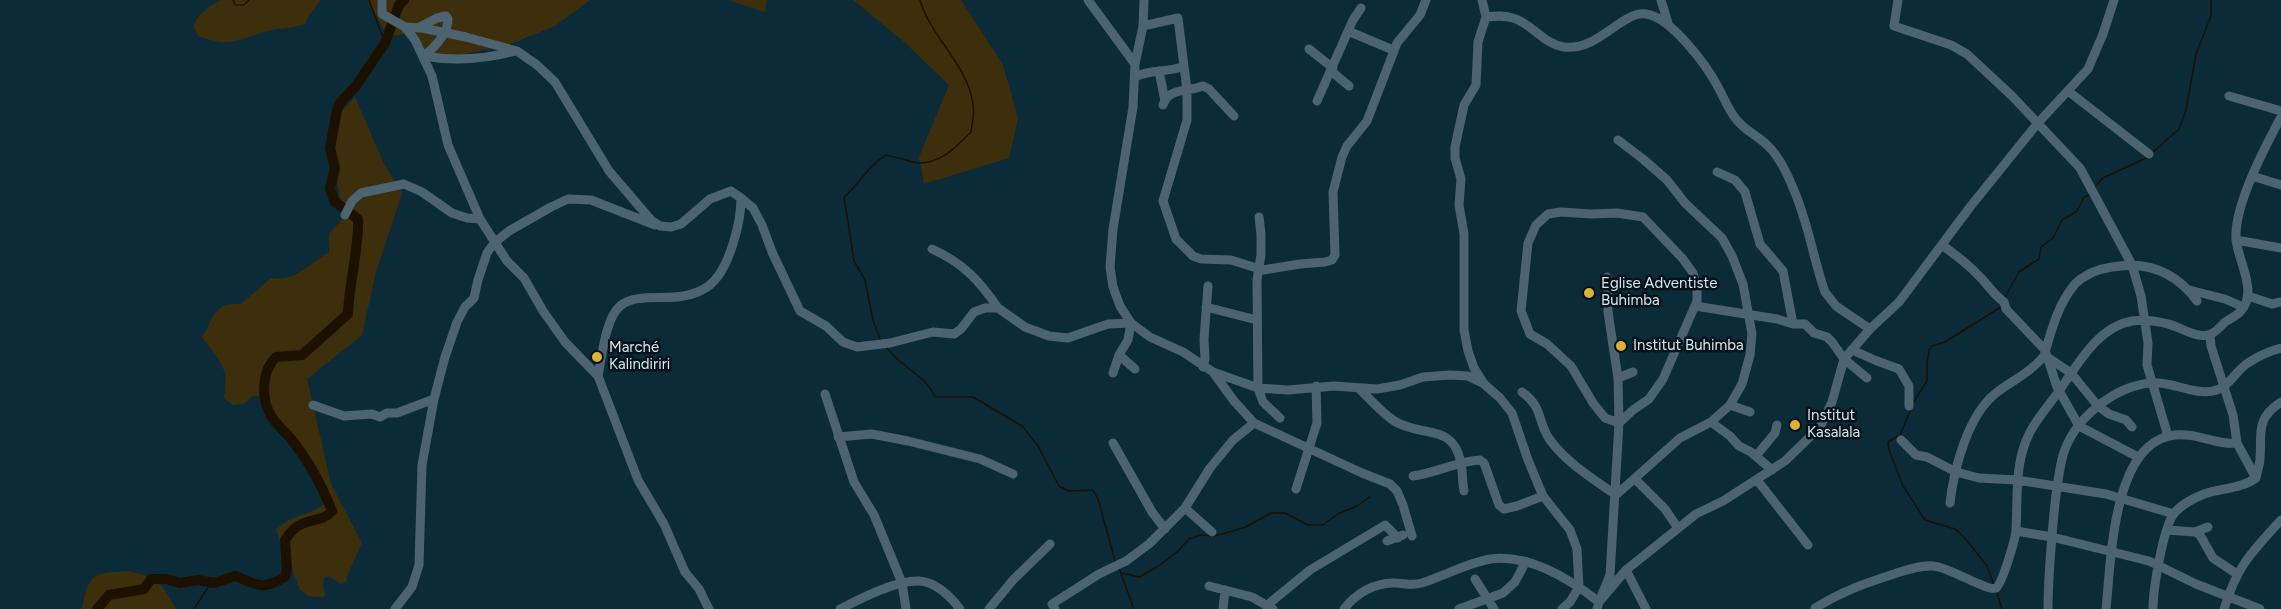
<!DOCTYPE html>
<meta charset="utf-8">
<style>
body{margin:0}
canvas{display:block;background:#0b2b39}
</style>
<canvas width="2281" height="609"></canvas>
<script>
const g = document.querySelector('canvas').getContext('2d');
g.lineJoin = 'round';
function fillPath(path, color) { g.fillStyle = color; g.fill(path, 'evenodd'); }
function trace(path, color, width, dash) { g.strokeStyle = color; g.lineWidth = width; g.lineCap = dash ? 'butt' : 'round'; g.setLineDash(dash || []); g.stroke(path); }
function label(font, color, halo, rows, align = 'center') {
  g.font = font + ' Figtree,sans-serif'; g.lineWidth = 5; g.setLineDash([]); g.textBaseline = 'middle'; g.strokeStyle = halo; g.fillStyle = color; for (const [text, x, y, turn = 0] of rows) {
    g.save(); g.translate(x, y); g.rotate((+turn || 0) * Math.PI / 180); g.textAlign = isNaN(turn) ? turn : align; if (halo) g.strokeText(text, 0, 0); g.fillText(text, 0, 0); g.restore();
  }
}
fillPath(new Path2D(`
 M221 0H321L309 15 305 24C294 28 283 28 272 30 239 38 233 49 198 36L193 26C200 12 208 7 221 0Z
 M367 0H590L555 26 510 44 425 63 419 49 405 34 388 37Z
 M728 0H767L765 12Z
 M853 0H961L1003 65 1018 118 1009 158 924 184 919 157 949 85 902 40Z
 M355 97 384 164 402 193 376 272 362 335 307 379 331 484 362 543 347 576 346 582 341 584 329 576 324 578 323 586 325 594 323 597 308 596 300 590 276 530C294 513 305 517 324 505L321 493 296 452 271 422 261 396H253L245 403 233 405 224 398C230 366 219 361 202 337 215 317 214 302 241 304L271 278C294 283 311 263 329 252V234L348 212 340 198 336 175 335 134 341 112Z
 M128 571C157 578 162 583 176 609H82C90 572 91 574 128 571Z`), '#3d2f0c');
trace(new Path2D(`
 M233 0 235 5H244L249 0
 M369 0 385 43
 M2152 153 2179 129 2186 110 2196 54 2211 16V0
 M2094 188 2103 178 2146 158
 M2005 297 2019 272 2039 259 2041 247 2053 238 2062 220 2077 211 2084 197 2090 195
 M880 339 873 320 865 280 854 261 844 197C862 182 866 167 886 155 897 157 909 162 919 163 942 163 956 147 971 132 972 123 975 113 973 104 967 63 931 38 920 0
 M887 348C901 367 926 376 935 397H973L1022 426 1038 446 1059 486 1069 491 1093 490 1098 499 1115 561
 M1913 403 1927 381V365L1929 350 1932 346 1945 342 2001 307
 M1910 411 1900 435 1888 442 1889 450 1903 486 1925 520 1955 529 1965 538 1987 566 1994 585
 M1119 568 1134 609
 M1122 573 1139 577 1157 567 1177 552 1189 539 1200 535 1215 536 1246 527 1271 513H1285L1308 525H1323L1338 514 1357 506 1370 497
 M1997 593 2002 609
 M194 609 211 583`), '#1c1100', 1.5);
trace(new Path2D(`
 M97 609 109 595 144 589 151 579H166L180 583 198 580 214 583 235 576C259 585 261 591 285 577L287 569 285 540C290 532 295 526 304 523 315 519 324 520 332 511 322 486 308 460 291 439 284 430 274 423 270 414 261 397 262 370 276 357L302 355 348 314C349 282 359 251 358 219L335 202 330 189 335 168 330 148 337 110 340 103 356 86 385 43 399 5 404 0`), '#1c1100', 10);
trace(new Path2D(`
 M382 0V14L405 27 415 40 432 76 448 145 480 219 507 261 524 278 543 311 565 342 598 376 638 480 664 524 685 572 699 589 709 609
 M1088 0 1135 64
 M1144 0 1143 26 1135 64 1133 107 1113 229 1110 267 1113 287 1120 306 1131 323 1150 337 1183 352 1213 372 1258 388 1288 390 1334 386 1377 389 1400 385 1423 377 1450 375 1468 376 1484 384 1500 398 1512 413 1528 460 1543 496 1570 530 1577 549 1579 587 1570 602 1562 609
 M1482 0 1486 17 1478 42 1476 85 1464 105 1455 147V158L1461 179 1459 205 1464 234V330L1468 351 1474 368 1484 384
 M1661 0 1668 23
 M1898 0 1894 26 1951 45 1967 54 2012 96 2080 168 2132 265 2141 296 2148 343 2147 365 2168 436
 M1486 17C1495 16 1504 15 1513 18 1533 24 1543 44 1564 47 1599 51 1621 11 1646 14 1671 17 1707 66 1718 87 1724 98 1728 109 1736 119 1744 130 1758 136 1767 145 1779 156 1787 173 1793 188 1808 221 1813 258 1825 292L1836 306 1870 329
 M1143 26 1178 18 1187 90V120L1163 201 1176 239 1193 256 1201 259 1231 260 1263 270 1300 264 1325 262 1332 260 1335 255 1333 192 1342 157 1347 146 1367 121 1397 43 1420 15 1426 0
 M405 27 422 28 466 37 517 51 537 65 555 82 609 171 651 220 660 226 671 227 681 224 710 199 731 191 741 198C741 222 730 266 712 283 705 290 692 295 683 296 664 300 635 293 620 306 605 319 602 358 598 376
 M418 28 437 18 446 16 448 19C448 33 435 47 424 56
 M1348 31 1393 50
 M1309 49 1333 68
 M424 56C456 62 485 59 516 51
 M1159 71 1165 101
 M1331 71 1349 86
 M1135 77C1149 69 1168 73 1184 66
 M2068 91 2149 154
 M2229 96 2281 111
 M1317 101 1353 20 1361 8
 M1163 105C1169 87 1188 92 1203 86L1209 89 1234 116
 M1717 172 1735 180 1745 192 1760 244 1783 271 1793 324
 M2252 176 2281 185
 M741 198 753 208 762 225 772 252 800 311 826 326 843 342 857 347 890 343 933 332 954 334 961 329 974 312 985 308H998L1025 327 1049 336 1068 338 1108 324 1131 323 1128 340 1119 355 1135 369
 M1561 212 1591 214 1617 213 1643 217 1683 259 1693 273 1697 287V301L1663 379 1649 399 1633 410 1619 423 1605 418 1593 403 1571 366 1547 344 1530 334 1521 311 1528 243 1536 225 1548 214Z
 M345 215 352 201 361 193 404 184 422 192 452 213 467 218 480 219
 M1259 217 1261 234V255L1257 280 1258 388 1263 402 1280 418
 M2236 240 2281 248
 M1942 245C1956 255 1969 265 1980 277 1988 285 1995 296 2004 302L2006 309 2045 350 2057 387 2079 426 2138 457
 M932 249C963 263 979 280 998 308
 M2189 290 2225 299 2243 307
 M2248 296 2272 304 2281 302
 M1695 306 1777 319 1793 324H1805L1814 333 1827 337 1832 342 1844 359 1867 378
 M1206 307 1257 320
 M2210 335 2211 346 2233 415 2237 443 2256 478
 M1852 350 1877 361 1899 369 1909 386V406
 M2047 357 2071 373 2098 406 2109 414 2126 420 2132 427
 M1203 367 1205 359 1204 339 1208 286
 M1213 372 1234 401 1254 423 1362 473 1390 484 1397 491 1403 505 1412 536
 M1113 373 1119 355
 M1618 378 1633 372
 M1358 388C1371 399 1382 414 1396 422 1425 438 1453 423 1461 463 1463 473 1462 482 1464 491
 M1522 392C1544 408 1537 422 1550 440 1567 463 1593 479 1616 495L1680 438 1711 422 1730 405 1742 384 1750 355 1752 334 1743 284 1732 256 1722 238 1685 203 1667 180 1643 159 1618 140
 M825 394 854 482 874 515 902 583 906 609
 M313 405 344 416 372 414 380 417 387 413H397L434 399
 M1730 405 1750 412
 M1711 422 1730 436 1739 446 1751 452 1772 470
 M838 437 872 434 908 441 980 459 1013 474
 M1901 440 1916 455 1927 457 1956 472 1979 478 2017 480 2106 494 2174 514
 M1113 443 1152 512 1165 529
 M1756 456 1775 433 1777 425
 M1413 476C1436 473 1458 461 1480 460L1484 463 1499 505 1504 509 1517 506 1543 496
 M1635 479 1665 509 1678 528
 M1757 480 1808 545
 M1296 489 1317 423 1316 386
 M1950 503C1954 468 1968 415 1996 393 2013 380 2030 373 2044 356 2051 331 2058 304 2075 284 2085 274 2099 269 2112 267 2147 261 2176 272 2197 301
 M1185 508 1212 532
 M2167 530 2195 532 2200 535 2213 558 2237 574
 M2016 531 2052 537 2149 561 2196 584 2260 609
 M2195 532 2208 527
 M1387 541 1403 535
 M1626 570 1646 609
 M1475 579 1494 609
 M1209 586 1252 597 1273 609
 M1815 608C1843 591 1863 584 1894 574 1906 570 1920 565 1933 566 1947 566 1988 592 1996 588 2002 584 2016 538 2016 529 2018 496 2014 463 2030 432 2038 417 2049 405 2059 391 2077 366 2097 327 2132 321 2144 319 2157 321 2168 324 2181 327 2198 340 2211 334 2216 332 2221 326 2225 322 2230 319 2236 316 2240 312 2259 292 2238 262 2236 239 2234 205 2265 147 2281 117
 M395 609 412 587 419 565 422 465 434 399 445 357 457 322 465 307 474 298 478 280 487 253 494 243 509 231 551 207 568 199 591 200 655 225
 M840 609C860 599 896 580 919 581 936 582 950 596 960 609
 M989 609 1013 580 1050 544
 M1055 609 1052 604 1099 574 1126 561 1149 544 1185 508 1210 468 1233 440 1254 423
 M1223 609 1225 590
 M1267 609 1271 602 1310 570 1385 525 1398 538
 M1344 609C1355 594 1375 582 1395 583 1404 583 1412 586 1422 583 1445 576 1466 563 1491 559 1529 554 1571 580 1599 602L1610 575 1619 423 1618 378 1608 312 1607 277
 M1459 609 1503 593 1515 582 1525 563
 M1597 609 1599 602 1626 570 1696 514 1723 501 1785 461 1820 427 1832 402 1844 359 1870 329 1899 302 1970 207 2037 124 2088 69 2103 34 2114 0
 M2048 609C2048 577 2051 546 2054 513 2056 494 2058 474 2063 455 2074 419 2114 386 2151 383 2172 381 2192 395 2213 391 2229 388 2235 371 2248 363 2258 356 2269 351 2281 348
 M2106 609C2111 563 2112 449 2169 436 2195 430 2215 446 2237 443
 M2153 609C2153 589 2163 530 2173 515 2179 506 2194 498 2204 494 2221 488 2241 489 2256 478 2257 471 2260 465 2260 458 2262 433 2255 419 2281 402
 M2224 609C2237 566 2251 553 2281 520`), '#4c6471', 9);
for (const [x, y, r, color] of [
 [1589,293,6,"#dfb034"],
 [1621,346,6,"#dfb034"],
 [597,357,6,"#dfb034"],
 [1795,425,6,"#dfb034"]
]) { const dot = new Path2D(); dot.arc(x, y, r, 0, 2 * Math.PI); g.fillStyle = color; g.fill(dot); trace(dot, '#061218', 2); }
label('15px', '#d4e6ef', '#061218', [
 ["Eglise Adventiste",1601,284],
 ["Buhimba",1601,301],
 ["Institut Buhimba",1633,346],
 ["Marché",609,348],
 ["Kalindiriri",609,365],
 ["Institut",1807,416],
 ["Kasalala",1807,433]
], 'left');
</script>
